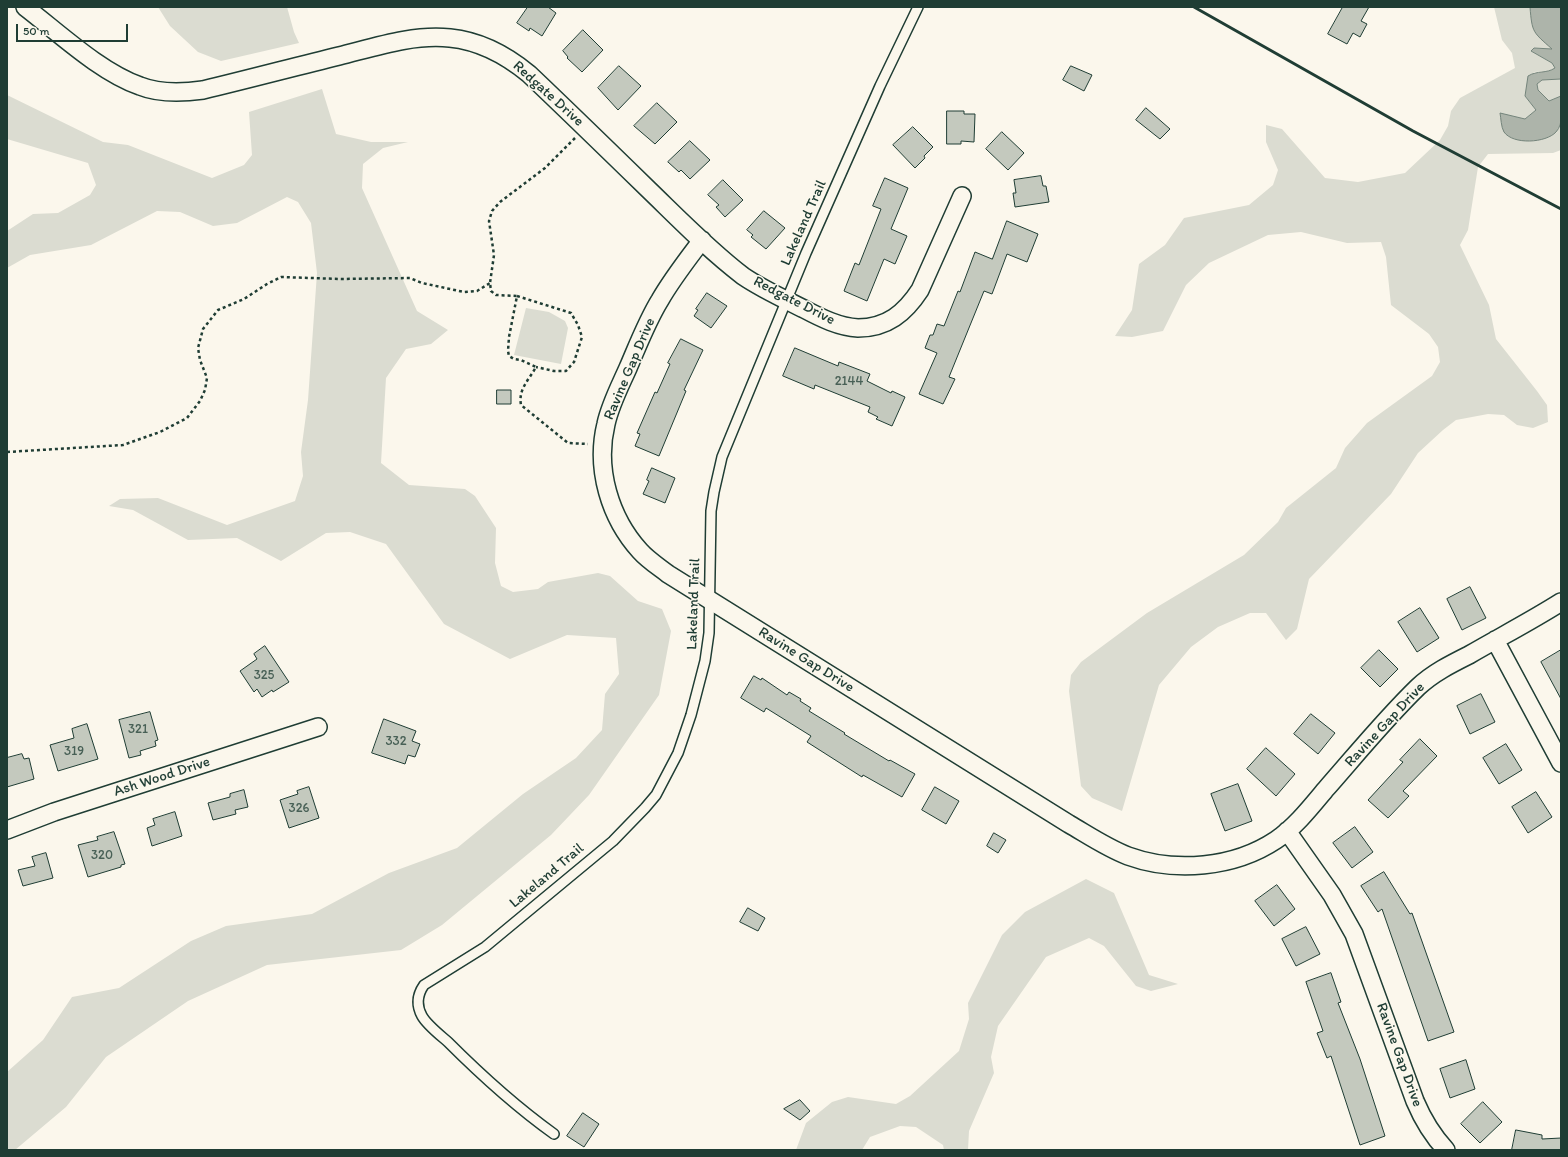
<!DOCTYPE html>
<style>
body{margin:0}
#map{position:relative;width:1568px;height:1157px;overflow:hidden;background:#fbf7ec;font-family:Itim,sans-serif}
canvas{display:block}
.frame{position:absolute;inset:0;border:8px solid #1f3d34;pointer-events:none}
.scale{position:absolute;left:16px;top:24px;width:112px;height:18px;box-sizing:border-box;border:2px solid #1f3d34;border-top:0;padding-left:5px;font-size:12px;line-height:14px;white-space:nowrap;color:#1f3d34;-webkit-text-stroke:3px #fbf7ec;paint-order:stroke}
</style>
<div id="map">
<canvas width="1568" height="1157"></canvas>
<div class="frame"></div>
<div class="scale">50 m</div>
</div>
<script>
const g = document.querySelector('canvas').getContext('2d');
g.lineJoin = 'round';
function fillPath(path, color) { g.fillStyle = color; g.fill(path, 'evenodd'); }
function trace(path, color, width, dash) { g.strokeStyle = color; g.lineWidth = width; g.lineCap = dash ? 'butt' : 'round'; g.setLineDash(dash || []); g.stroke(path); }
function label(font, color, halo, rows, align = 'center') {
  g.font = font + ' Itim,sans-serif'; g.lineWidth = 3; g.setLineDash([]); g.textBaseline = 'middle'; g.strokeStyle = halo; g.fillStyle = color; for (const [text, x, y, turn = 0] of rows) {
    g.save(); g.translate(x, y); g.rotate((+turn || 0) * Math.PI / 180); g.textAlign = isNaN(turn) ? turn : align; if (halo) g.strokeText(text, 0, 0); g.fillText(text, 0, 0); g.restore();
  }
}
fillPath(new Path2D(`
 M158 7H287L294 32 299 43 221 61 198 52 170 26Z
 M1494 7H1530L1532 24 1552 49 1534 48 1531 51 1552 63 1555 68 1551 71 1534 72 1525 96 1536 110 1525 119 1500 114 1556 133 1561 123V150L1553 153 1488 154 1478 167 1468 230 1460 245 1489 305 1496 339 1537 391 1547 405 1548 422 1533 428 1517 425 1504 415 1488 414 1456 420 1443 430 1418 453 1391 494 1309 579 1297 629 1286 640 1266 613H1250L1218 627 1191 647 1159 685 1122 811 1092 798 1081 786 1069 691 1071 675 1081 662 1147 613 1244 555 1278 522 1286 508 1336 468 1345 448 1367 423 1432 376 1440 362 1438 347 1429 334 1391 305 1386 257 1381 242 1347 243 1301 232 1268 235 1209 263 1186 285 1163 331 1132 337 1115 336 1132 310 1139 264 1165 245 1184 218 1249 205 1273 185 1278 170 1266 142V125L1282 129 1325 178 1358 182 1405 173 1440 140 1448 126 1451 111 1460 98 1515 68 1512 53 1502 40Z
 M1561 79V96L1549 101 1538 90 1537 84 1542 80Z
 M322 89 336 134 371 142H408L383 148 363 164 362 188 417 311 448 330 431 344 406 349 386 378 381 463 409 485 465 489 475 496 496 528 495 563 501 586 513 592 538 589 548 582 598 573 610 576 638 601 662 609 671 631 659 695 589 795 551 835 442 925 401 950 267 965 188 1001 106 1057 66 1107 15 1150H7V1072L43 1040 72 997 119 988 191 941 226 926 312 914 389 873 457 848 523 794 576 758 602 730 605 694 619 674 616 638 567 635 510 659 444 624 386 544 350 532 326 533 281 561 237 538 188 540 133 510 109 506 120 499 158 498 227 525 295 501 303 476 301 452 308 400 317 273 311 223 298 202 287 197 237 223 213 226 180 212 157 211 91 245 30 255 7 268V231L33 214 58 213 90 195 96 185 88 163 7 139V95L103 142 128 145 212 178 244 165 252 155 249 112Z
 M526 308 549 312 565 321 568 328 561 364 514 355Z
 M1086 879 1114 893 1149 975 1178 984 1151 991 1136 986 1104 946 1089 938 1046 957 998 1026 991 1057 994 1073 969 1131 968 1150H944L943 1145 916 1127 900 1126 870 1137 862 1150H796L806 1123 832 1102 848 1097 896 1104 910 1096 959 1051 969 1019 968 1003 1002 935 1025 912Z`), '#dbdcd1');
const water = new Path2D(`
 M1530 7H1561V79L1542 80 1537 84 1538 90 1549 101 1561 96C1561 107 1564 124 1556 132 1546 143 1513 145 1504 132 1501 127 1501 118 1500 113L1525 119 1536 110 1525 96 1528 76C1538 70 1546 74 1555 68L1552 63 1531 51 1534 48 1552 49C1533 32 1532 33 1530 7Z`);
fillPath(water, '#adb4aa');
trace(water, '#74847b', 1);
const building = new Path2D(`
 M528 7H548L556 13 542 36 530 28 529 31 517 23Z
 M1343 7H1369L1361 21 1367 24 1360 37 1353 33 1347 44 1328 34Z
 M583 30 603 50 582 72 567 58 568 57 563 51Z
 M619 66 641 86 618 110 598 88Z
 M1071 66 1092 75 1084 91 1063 80Z
 M657 103 677 122 655 144 634 126Z
 M1146 108 1170 129 1160 139 1136 120Z
 M947 111H964V114H975L974 142 961 141V144H947Z
 M913 127 933 147 924 156 925 158 915 168 893 145Z
 M1002 132 1024 153 1008 170 986 149Z
 M690 141 710 160 690 179 681 170 679 172 668 162Z
 M1041 176 1043 186H1046L1049 202 1015 207 1013 193H1016L1014 180Z
 M885 178 908 188 891 229 907 236 895 264 884 259 867 301 844 291 855 263 859 265 881 209 873 206Z
 M723 180 743 200 725 217 716 207 719 205 708 195Z
 M764 211 785 228 766 249 751 237 753 235 747 230Z
 M1007 221 1038 234 1027 262 1007 254 992 294 984 291 949 377 955 379 943 404 919 394 937 353 925 348 930 335H933L937 324 944 326 958 291 960 292 975 252 992 259Z
 M707 293 727 306 711 328 694 316 698 310 696 309Z
 M681 339 703 350 684 390 686 391 659 456 635 446 640 434 637 433 655 392 657 393 670 364 668 363Z
 M795 348 838 366 839 362 870 374 867 381 891 393 892 391 905 397 892 426 876 419 878 417 868 412 870 407 815 385 814 389 783 376Z
 M497 390H511V404H497Z
 M652 468 675 478 665 503 643 494 649 481 647 480Z
 M1470 587 1486 618 1462 630 1447 599Z
 M1420 608 1439 638 1417 652 1398 622Z
 M265 646 289 682 273 692 272 690 262 697 257 689 254 692 240 671 257 659 254 654Z
 M1379 650 1398 669 1380 687 1361 668Z
 M1561 650V699L1541 662Z
 M754 676 761 680 762 678 787 695 789 692 801 699 800 701 811 708 809 711 845 733 844 734 889 761 890 760 915 774 902 797 863 775 862 777 807 742 811 736 766 708 764 712 741 698Z
 M1481 694 1495 722 1470 734 1457 706Z
 M150 712 158 740 155 741 156 746 140 751 141 755 129 758 119 720Z
 M1311 714 1335 733 1318 754 1294 734Z
 M384 719 416 731 412 741 420 744 415 757 408 755 405 764 372 753Z
 M87 724 98 759 58 771 50 745 74 738 72 729Z
 M1420 739 1437 756 1403 791 1409 796 1388 818 1368 800 1403 762 1400 760Z
 M1506 744 1522 770 1499 784 1483 758Z
 M1266 748 1295 774 1276 796 1247 769Z
 M22 754 24 759 29 758 34 779 7 787V758Z
 M1238 784 1252 821 1225 831 1211 794Z
 M309 787 319 818 289 828 280 800 298 794 297 791Z
 M935 787 959 801 946 824 922 810Z
 M244 790 248 807 235 810 236 814 213 820 208 803 230 797V794Z
 M1536 792 1552 817 1528 833 1512 807Z
 M175 812 182 836 152 846 147 828 155 825 153 819Z
 M1355 827 1373 852 1352 868 1333 843Z
 M114 832 125 864 121 865V867L88 877 78 845 98 840 97 837Z
 M994 833 1006 840 998 853 987 846Z
 M46 853 53 878 23 886 18 870 35 866 32 857Z
 M1384 872 1410 914 1412 913 1454 1032 1428 1041 1382 909 1378 912 1361 886Z
 M1277 885 1295 909 1274 926 1255 901Z
 M748 908 765 918 758 931 740 922Z
 M1306 927 1320 954 1296 966 1282 939Z
 M1331 973 1341 1002 1338 1003 1360 1059 1385 1136 1360 1145 1331 1056 1327 1058 1317 1033 1323 1031 1306 982Z
 M1466 1060 1475 1089 1450 1098 1440 1069Z
 M800 1100 810 1111 800 1120 784 1109Z
 M1483 1102 1502 1122 1480 1143 1461 1124Z
 M583 1113 599 1124 584 1147 567 1136Z
 M1516 1130 1542 1135V1139L1561 1138V1150H1512Z`);
fillPath(building, '#c4c9be');
trace(building, '#1f3d34', 1);
const lane = new Path2D(`
 M554 1134C515 1106 481 1075 448 1042 440 1035 427 1025 422 1016 416 1005 417 995 424 985L485 947 613 841 645 808 656 795 678 753 691 715 705 661 709 633 711 511 714 492 722 457 806 253 880 86 918 7`);
const street = new Path2D(`
 M25 7C59 33 100 72 140 86 160 94 182 93 203 90 249 79 294 67 339 56 375 47 413 34 450 38 480 41 506 55 529 74 569 112 609 151 649 190 679 219 709 250 743 276 762 289 784 299 804 309 821 318 839 327 858 328 887 328 905 313 920 290L962 196
 M702 240C687 260 672 279 660 300 647 321 638 345 628 368 620 386 610 405 606 424 595 469 610 518 640 551 648 560 659 567 668 574L1069 824C1088 835 1107 848 1128 856 1175 873 1234 868 1276 840 1295 827 1310 808 1325 790 1355 756 1385 719 1418 687 1433 673 1451 664 1469 655 1500 637 1531 621 1561 602
 M1495 640 1561 763
 M7 830 54 812 318 727
 M1287 831 1332 895 1354 934 1415 1101C1423 1120 1432 1135 1446 1150`);
trace(lane, '#1f3d34', 12);
trace(street, '#1f3d34', 20);
trace(new Path2D(`
 M575 138 545 168 500 202 492 211 489 221 494 255 490 283 491 291 496 295 517 296 509 337 508 351 509 356 514 359 521 360 536 367C529 380 518 389 521 405L568 443 588 444
 M517 296 571 313 578 325 582 337 574 362 566 371H554L536 367
 M7 452 123 445 160 432 187 418 200 401 205 390 207 378 200 360 198 348 203 329 218 310 244 299 267 284 281 277 341 279 410 278 422 283 464 292 477 291 490 283`), '#1f3d34', 2.5, [3, 3]);
trace(lane, '#fbf7ec', 9);
trace(street, '#fbf7ec', 17);
trace(new Path2D(`
 M1194 7 1413 131 1561 209`), '#1f3d34', 3);
label('13px', '#486056', null, [
 ["2144",849,382],
 ["325",264,676],
 ["321",138,730],
 ["332",396,742],
 ["319",74,752],
 ["326",299,809],
 ["320",102,856]
]);
label('15px', '#1f3d34', '#fbf7ec', [
 ["Redgate Drive",548,94,42],
 ["Lakeland Trail",804,223,-66],
 ["Redgate Drive",794,301,27],
 ["Ravine Gap Drive",630,369,-67],
 ["Lakeland Trail",694,604,-88],
 ["Ravine Gap Drive",806,660,32],
 ["Ravine Gap Drive",1385,725,-47],
 ["Ash Wood Drive",162,777,-18],
 ["Lakeland Trail",547,876,-40],
 ["Ravine Gap Drive",1399,1055,70]
]);
</script>
